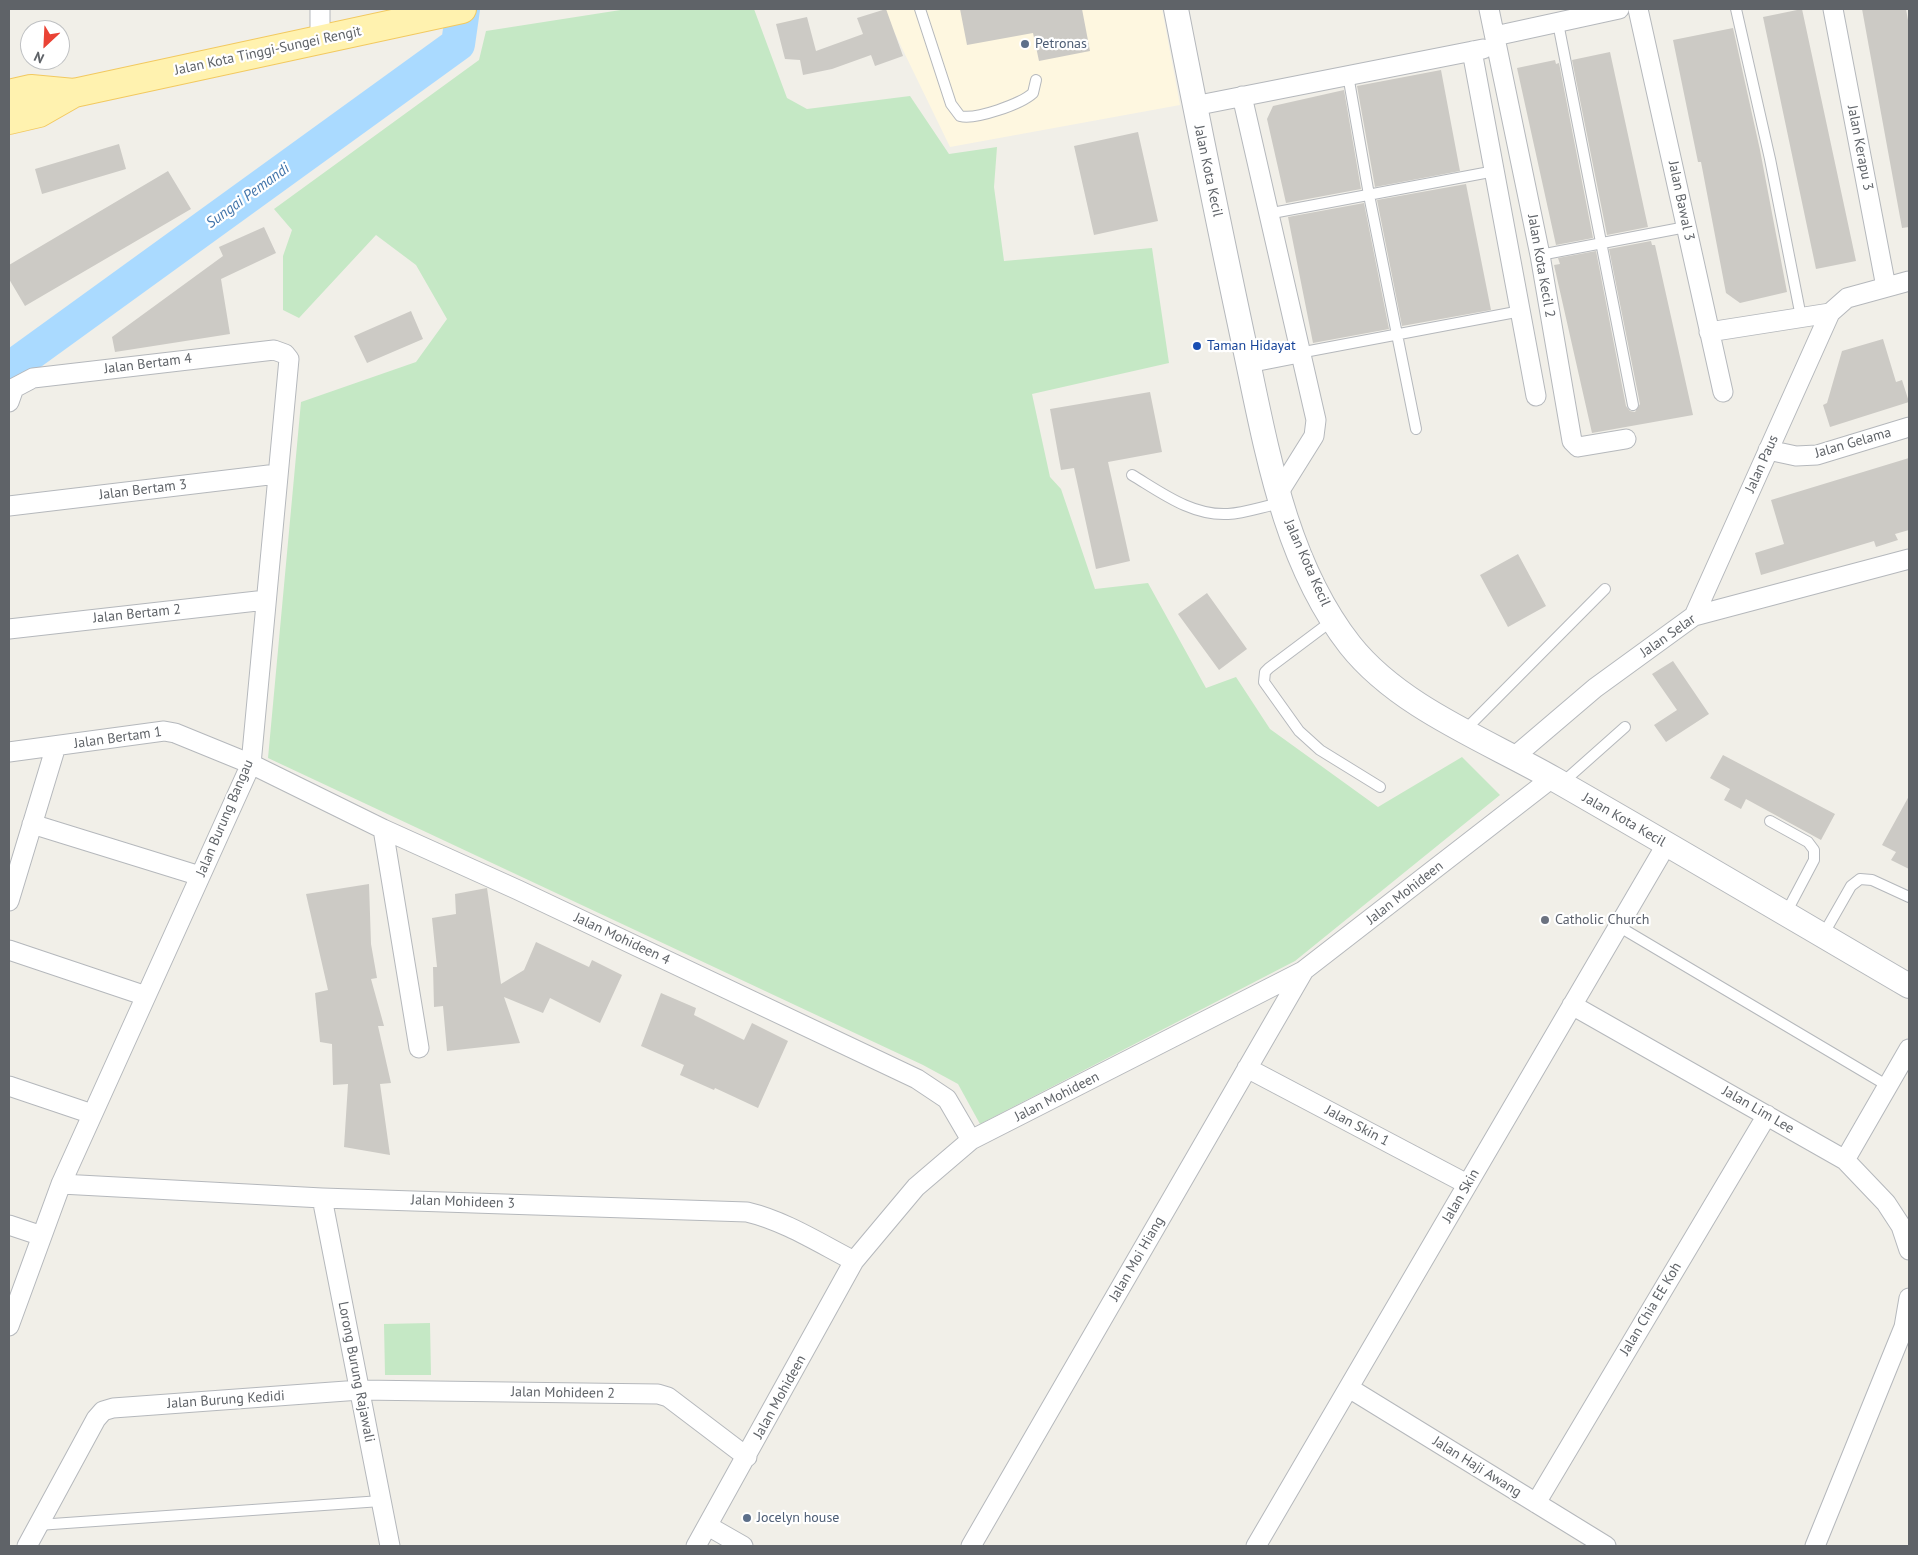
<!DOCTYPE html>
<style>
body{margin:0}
#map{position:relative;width:1918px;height:1555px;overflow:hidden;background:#f1efe8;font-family:"PT Sans",sans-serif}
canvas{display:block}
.frame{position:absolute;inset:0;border:10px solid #5f6368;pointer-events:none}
.north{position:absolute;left:20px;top:20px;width:50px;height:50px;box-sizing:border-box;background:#fff;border:1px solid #bfc1c3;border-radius:50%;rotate:205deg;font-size:14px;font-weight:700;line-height:20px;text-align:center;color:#5f6368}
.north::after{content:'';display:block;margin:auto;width:18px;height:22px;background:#ea4335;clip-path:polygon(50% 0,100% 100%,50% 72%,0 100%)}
</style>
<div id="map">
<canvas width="1918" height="1555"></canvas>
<div class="frame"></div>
<div class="north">N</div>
</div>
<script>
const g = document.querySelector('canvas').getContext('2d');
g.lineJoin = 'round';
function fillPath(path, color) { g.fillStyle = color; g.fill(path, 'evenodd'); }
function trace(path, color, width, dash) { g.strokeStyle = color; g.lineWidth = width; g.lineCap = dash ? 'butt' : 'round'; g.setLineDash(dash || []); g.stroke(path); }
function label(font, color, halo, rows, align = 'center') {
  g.font = font + ' "PT Sans",sans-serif'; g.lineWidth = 4.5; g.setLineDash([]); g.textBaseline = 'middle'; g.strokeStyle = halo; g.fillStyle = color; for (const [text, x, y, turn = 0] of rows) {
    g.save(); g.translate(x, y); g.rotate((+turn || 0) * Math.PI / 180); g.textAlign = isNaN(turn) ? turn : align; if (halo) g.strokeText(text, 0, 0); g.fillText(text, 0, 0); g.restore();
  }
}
fillPath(new Path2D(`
 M883 9H1162L1180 105 950 147Z`), '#fef7e0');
fillPath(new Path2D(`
 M627 9H754L787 98 807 109 910 96 949 154 997 147 994 187 1004 261 1152 248 1169 363 1032 394 1050 477 1061 489 1095 589 1148 583 1206 688 1236 677 1270 729 1378 807 1462 757 1500 795 1295 961 980 1124 958 1084 923 1065 268 758 301 402 416 362 447 319 416 265 376 235 299 318 283 310V256L292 230 274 209 479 60 486 31Z
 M430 1323 431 1375H385L384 1324Z`), '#c5e8c5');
trace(new Path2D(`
 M9 369 458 44 463 9`), '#aadaff', 34);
fillPath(new Path2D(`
 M886 9 903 56 875 66 871 55 832 69 803 75 800 60 785 59 776 24 807 17 816 51 863 34 857 18Z
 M960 9H1082L1090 51 1039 61 1033 33 967 45Z
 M1802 9 1856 261 1816 269 1763 17Z
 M1862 9H1906L1909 26V227L1902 228Z
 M1733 28 1760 150 1787 292 1740 303 1726 293 1701 162H1698L1673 40Z
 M1610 52 1648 227 1607 235 1572 60Z
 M1555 60 1556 64 1559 63 1593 238 1556 245 1517 68Z
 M1441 70 1460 171 1375 187 1357 86Z
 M1344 90 1361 189 1286 203 1267 119 1273 106Z
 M1138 132 1158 221 1094 235 1074 146Z
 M119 144 126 169 42 194 35 169Z
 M168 171 191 209 25 306 9 279V265Z
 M1466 184 1491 310 1402 326 1377 200Z
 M1364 203 1389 329 1313 343 1288 217Z
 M264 227 276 253 221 279 230 334 115 352 112 337 223 256 219 247Z
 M1651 241 1652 245H1655L1693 415 1592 433 1554 265 1560 264 1558 258 1596 251 1626 406 1630 411 1635 412 1640 404 1609 249Z
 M411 311 423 339 367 363 354 336Z
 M1883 339 1896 382 1902 380 1909 402 1830 427 1823 405 1827 403 1842 351Z
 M1150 392 1162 452 1108 462 1130 561 1096 569 1074 468 1061 470 1050 409Z
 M1909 458V530L1895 534 1898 540 1876 547 1874 541 1761 575 1755 553 1784 544 1771 500Z
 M1518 554 1546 606 1508 627 1480 575Z
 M1207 593 1247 649 1219 670 1178 614Z
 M1673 661 1709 714 1666 742 1654 725 1677 710 1652 674Z
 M1723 755 1835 814 1821 840 1746 799 1741 809 1724 800 1730 789 1710 778Z
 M1909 796V869L1891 860 1896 852 1882 845Z
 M369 884 371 944 377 978 371 979 384 1026H378L391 1083 380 1084 390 1155 344 1147 348 1084 333 1085 332 1044 320 1042 315 993 328 990 306 894Z
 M487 888 501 984 524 970 536 942 589 967 592 960 622 975 600 1023 550 998 543 1013 504 997 520 1043 447 1051 443 1006 434 1007 433 967H437L432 918 456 914 455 894Z
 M661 993 696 1008 694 1015 744 1040 752 1023 788 1041 758 1108 715 1088 714 1090 680 1075 684 1065 641 1046Z`), '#cccac5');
const service = new Path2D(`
 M920 9 951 104 960 116C976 120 1021 104 1033 93L1036 80
 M1736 9 1770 159 1801 317
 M1558 23 1633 405
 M1348 75 1369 195 1416 429
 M1267 214 1495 171
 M1540 255 1686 227
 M1299 353 1521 311
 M1132 475C1162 493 1192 516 1228 514 1246 513 1264 506 1282 503
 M1333 620 1269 668 1265 672 1264 682 1299 731 1320 750 1380 787
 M1465 730 1605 589
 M1562 783 1625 727
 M1770 821 1808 842 1814 850V860L1786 913
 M1618 926 1888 1086
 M1823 935 1851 886 1860 879 1872 880 1909 897
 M38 1525 381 1501`);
const minor = new Path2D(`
 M320 9V40
 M1489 9 1540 255 1572 441 1578 447 1626 439
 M1638 9 1723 392
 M1833 9 1886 287
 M1495 36 1619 9
 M1472 51 1536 396
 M1242 96 1316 420 1314 436 1279 492
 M1194 106 1483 49
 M1709 332 1830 313
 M1248 363 1299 353
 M9 402 14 388 33 378 274 350 285 354 289 359 251 764 61 1184 9 1326
 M1768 450 1796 456 1817 455 1909 427
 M9 506 277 474
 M1694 616 1830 313 1847 298 1909 281
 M9 629 266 600
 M9 752 164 731 175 733 251 764 383 829 518 890 917 1079 947 1099 971 1140
 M1514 757 1595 688 1694 616 1909 559
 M32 824 200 876
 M383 829 419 1048
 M9 901 56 746
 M9 950 146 996
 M1572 1005 1845 1160 1886 1203 1901 1226 1909 1250
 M1247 1068 1467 1184
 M9 1086 92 1114
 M1845 1160 1909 1049
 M61 1184 322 1198 747 1212C785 1221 819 1243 854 1261
 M322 1198 390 1546
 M9 1225 42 1236
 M1349 1388 1606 1546
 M1536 1503 1767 1115
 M708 1526 743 1546
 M27 1546 96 1419 103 1411 113 1408 360 1390 658 1394 668 1397 747 1457
 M696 1546 854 1261 916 1187 971 1140 1303 971 1552 778
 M971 1546 1303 972
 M1256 1546 1666 845
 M1815 1546 1904 1327 1909 1298`);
const tertiary = new Path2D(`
 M1176 9C1197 117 1219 226 1242 334 1265 439 1282 558 1350 645 1399 707 1486 740 1554 779 1673 847 1791 917 1909 986`);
const primary = new Path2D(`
 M9 94 31 89 74 93
 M9 120 39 113 74 93 462 9`);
trace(service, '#b5b8bc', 12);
trace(minor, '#b5b8bc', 21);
trace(tertiary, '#b5b8bc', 26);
trace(primary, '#f2c960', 30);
trace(service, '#fff', 10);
trace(minor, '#fff', 19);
trace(tertiary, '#fff', 24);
trace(primary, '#fff2af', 28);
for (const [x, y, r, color] of [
 [1025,44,5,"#5c6f8a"],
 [1197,346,5,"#1a4fb4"],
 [1545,920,5,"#6b7280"],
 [747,1518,5,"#5c6f8a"]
]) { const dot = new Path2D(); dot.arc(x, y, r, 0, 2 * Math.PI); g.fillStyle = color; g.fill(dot); trace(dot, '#fff', 2); }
label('14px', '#4e5e75', '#fff', [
 ["Petronas",1035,44],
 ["Jocelyn house",757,1518]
], 'left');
label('14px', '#5f6368', '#fff', [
 ["Jalan Kota Tinggi-Sungei Rengit",268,51,-12],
 ["Jalan Kerapu 3",1860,148,79],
 ["Jalan Kota Kecil",1208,171,78],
 ["Jalan Bawal 3",1681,201,78],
 ["Jalan Kota Kecil 2",1541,266,80],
 ["Jalan Bertam 4",148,364,-7],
 ["Jalan Gelama",1853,443,-16],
 ["Jalan Paus",1762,464,-66],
 ["Jalan Bertam 3",143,490,-7],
 ["Jalan Kota Kecil",1307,563,66],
 ["Jalan Bertam 2",137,614,-6],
 ["Jalan Selar",1668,636,-35],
 ["Jalan Bertam 1",118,738,-8],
 ["Jalan Burung Bangau",225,818,-67],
 ["Jalan Kota Kecil",1624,820,30],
 ["Jalan Mohideen",1405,893,-38],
 ["Jalan Mohideen 4",622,939,25],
 ["Jalan Mohideen",1057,1097,-27],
 ["Jalan Lim Lee",1758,1110,30],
 ["Jalan Skin 1",1357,1126,28],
 ["Jalan Skin",1461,1196,-60],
 ["Jalan Mohideen 3",463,1202,2],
 ["Jalan Moi Hiang",1137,1259,-60],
 ["Jalan Chia EE Koh",1651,1309,-59],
 ["Lorong Burung Rajawali",356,1372,79],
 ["Jalan Mohideen 2",563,1393,1],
 ["Jalan Mohideen",780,1397,-61],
 ["Jalan Burung Kedidi",226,1400,-4],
 ["Jalan Haji Awang",1477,1467,32]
]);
label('14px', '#164399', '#fff', [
 ["Taman Hidayat",1207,346]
], 'left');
label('14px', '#5b616d', '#fff', [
 ["Catholic Church",1555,920]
], 'left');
label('italic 15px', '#4174aa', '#fff', [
 ["Sungai Pemandi",248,196,-36]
]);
</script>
